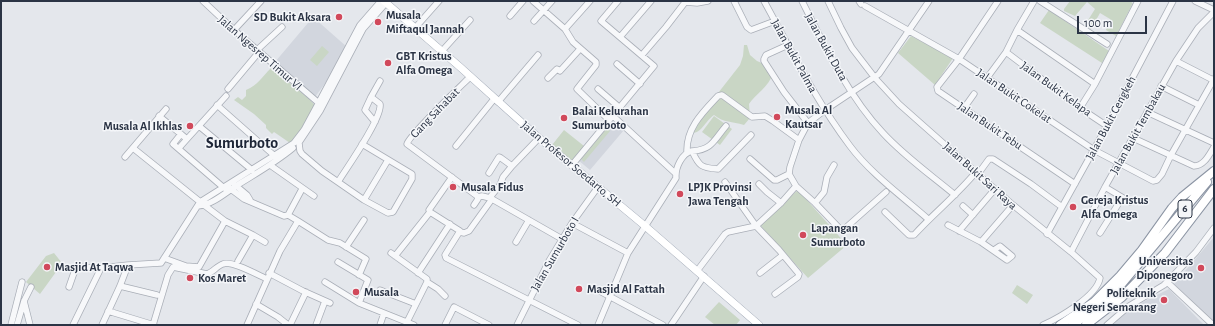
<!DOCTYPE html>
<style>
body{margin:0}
#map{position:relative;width:1215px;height:326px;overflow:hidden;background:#e4e7ec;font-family:"Alegreya Sans",sans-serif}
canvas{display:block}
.frame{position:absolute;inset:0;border:2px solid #2b3445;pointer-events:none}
.scale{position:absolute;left:1077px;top:16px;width:70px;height:18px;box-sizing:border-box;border:2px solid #2b3445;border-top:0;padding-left:5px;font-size:12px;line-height:14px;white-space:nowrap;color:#2b3445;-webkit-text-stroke:3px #f4f6f9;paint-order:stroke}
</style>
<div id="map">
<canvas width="1215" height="326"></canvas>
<div class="frame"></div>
<div class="scale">100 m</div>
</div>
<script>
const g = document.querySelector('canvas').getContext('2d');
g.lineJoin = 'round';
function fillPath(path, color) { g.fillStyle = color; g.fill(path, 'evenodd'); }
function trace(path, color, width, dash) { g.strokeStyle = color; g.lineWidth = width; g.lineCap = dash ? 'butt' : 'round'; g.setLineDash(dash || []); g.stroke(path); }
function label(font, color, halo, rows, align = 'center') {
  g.font = font + ' "Alegreya Sans",sans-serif'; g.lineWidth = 3; g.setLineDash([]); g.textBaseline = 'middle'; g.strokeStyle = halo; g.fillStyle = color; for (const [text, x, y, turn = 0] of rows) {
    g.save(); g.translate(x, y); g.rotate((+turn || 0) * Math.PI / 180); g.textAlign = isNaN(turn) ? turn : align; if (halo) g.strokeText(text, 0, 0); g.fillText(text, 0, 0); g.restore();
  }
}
fillPath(new Path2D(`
 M313 17 347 47 332 74 315 97 275 62Z
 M613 120 624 130 590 170 578 160Z
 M1214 237V323L1174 284Z
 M1169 289 1204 325H1112L1127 310Z`), '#d2d6de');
fillPath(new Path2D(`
 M1070 1H1129L1133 3 1116 36 1106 30 1110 19 1100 13 1091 29 1085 25 1095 9 1087 2 1075 16 1064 11V9Z
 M1049 10 1109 51 1102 63 1040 23Z
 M911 36 953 58 935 85 898 53Z
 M744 45H747L750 55 757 61 764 64 772 75C770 85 755 95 749 104L750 118 744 125C732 121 724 123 714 115 706 120 701 135 690 133L704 111 740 65 743 56Z
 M322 46 329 52 317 66 310 60Z
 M271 68 308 98 315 105 304 128 290 143 274 132 272 134 266 128V125L254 114 234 100 238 97 242 100 246 96V90C258 85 262 77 271 68Z
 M714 116 732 129 720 145 702 132Z
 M607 128 610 131 584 162 581 159Z
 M564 130 584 146 572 161 552 145Z
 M798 190 847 245 808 278 759 224Z
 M54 253 66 268 56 272 40 294 26 282 46 256Z
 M1017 285 1033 295 1027 304 1012 293Z
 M719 302 740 320 736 325H715L705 317Z`), '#c9d6c5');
const minor = new Path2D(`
 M203 1 234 30 321 105
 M533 1 565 29 573 42 596 62V65L577 89 609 120
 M734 1 747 27 751 30 775 21
 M764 1C791 50 816 101 850 146 870 173 903 197 928 219
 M802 1C824 45 849 97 883 133 904 156 931 175 955 195
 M828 1 841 28 852 48 875 78 899 104 1013 205 1071 252 1100 278C1097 296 1059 318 1043 325
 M859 1 861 4
 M998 1 959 59 937 87 938 91 1075 184
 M1040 1 1107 44
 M1195 1 1214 10
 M685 2 697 3 708 1
 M865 6 959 59 1094 150 1153 181 1157 180 1162 174 1171 155 1214 79
 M510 16 523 1
 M534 21 552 1
 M415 28 439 1
 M565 29 590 1
 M234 30 261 1
 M1017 30 1095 84
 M620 37 651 1
 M788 45 766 55 764 59V61L784 92 808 123
 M257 50 282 27
 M442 51 470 20
 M1006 52 1080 108 1107 126
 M642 55 666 27 686 1
 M1176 61 1213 80
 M617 64 640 84
 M470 77C460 87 409 135 407 144L477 196 478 199 474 205
 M548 78 557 69 560 71 580 49
 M987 78 1006 52 1017 30 1034 1
 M1161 86 1199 105
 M228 89 259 52
 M598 89 620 108
 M371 97 380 81
 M498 102 538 55
 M217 105 277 158
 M964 108 974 94
 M1080 108 1095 84 1138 1
 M1147 112 1214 143
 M159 116 187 139 179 148
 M613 116 675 173
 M199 126 252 170
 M181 134 173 144 224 188
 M1133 138 1194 166C1204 166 1209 155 1214 147
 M187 139 226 96
 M300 141 320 111 363 29 386 3
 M299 143 300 151 302 154 322 171 338 182C346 169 383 117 380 104L371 97 365 110 375 122
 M456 146 494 99
 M133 148 204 205 225 221 253 235 238 261
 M692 151C712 150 714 140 726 126
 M687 152C686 128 703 112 718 96L722 95 752 117 765 116 773 121 799 140
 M125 157 166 109
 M750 159 774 180H777L789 174
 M270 165 314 196
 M572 165 654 66 601 21 618 1
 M512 166 539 138
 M489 173 499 157 501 158 512 166 503 177 500 185 491 196 492 199
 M978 174 989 159H993L1031 184 1062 207
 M452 177 429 210 430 212 460 231 445 255 446 258 578 325
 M338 182 364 200 388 213 393 212 412 179V174L362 144
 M725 182 756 226 779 250 799 274 798 277 775 294
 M234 184 247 195 250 200
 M759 184 767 192 781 203
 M796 186 815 203 824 192 827 177 834 165
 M228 187 244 199 284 216 288 215 302 189
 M1105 187 1130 202
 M478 197 482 196 490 198
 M492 199 562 239
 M364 200 388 160
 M815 203 842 231 886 192
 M198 206C212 205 225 193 236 186 255 174 275 163 293 148
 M963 206 973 215
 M885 212 909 235H914C934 213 957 195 976 172
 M298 221 328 240 340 243 366 259 359 275
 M572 223 628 253
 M948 225 981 242 1007 260 1012 256 1000 246 994 250
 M959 231 995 189
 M460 232 464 233 469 231 492 199
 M1100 233 1122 198
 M1047 234 1107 126 1173 1
 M253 235 265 242
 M516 242 529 220
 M981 242 1013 205
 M346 247 364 220
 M1071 252 1105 187 1176 61 1198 28 1214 12
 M391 253 427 279V282L438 289 445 296
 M395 256 430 212
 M164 258 186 266 199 267 225 221
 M338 262 368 280 359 303
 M697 271 725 234 728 232 756 226 781 203 796 186 789 174 790 167 799 140 808 123 825 110 879 74 929 1
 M269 273 303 291 330 303
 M418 273 450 224
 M760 273 783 255
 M325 282 359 303 414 325
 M1167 282 1213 325
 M120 286 157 295
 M69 287 76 267 101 268
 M594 288 663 325
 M380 290 416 304
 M24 301 30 325
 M256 304 278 317 288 325
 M108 311 154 325
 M407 322 427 282
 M11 325 22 282
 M17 325 24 301 31 287
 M73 325 101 268 128 265
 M102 325 120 286 128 265 161 263 200 202 294 143 304 130 318 104 360 25 381 1
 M153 325 168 275 173 267 207 274C213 272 217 266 223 264 231 260 258 275 267 279
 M247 325 280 251 298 221 288 215
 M290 325 306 292
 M316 325 325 301
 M380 325 384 313
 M445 325 454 307 489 325
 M517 325 549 261 572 223 598 187
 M598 325 628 253 676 178C675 168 682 153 692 151 699 166 701 168 718 169L751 135
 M671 325 704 276
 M1107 325 1129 306 1164 285 1196 252 1214 228`);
const major = new Path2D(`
 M384 1 460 67 539 138 645 226 759 325`);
const highway = new Path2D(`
 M1060 325 1094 302 1120 276 1142 250 1172 208 1182 197 1214 171
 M1073 325 1114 293 1207 182
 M1086 325 1122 297 1165 253 1214 189`);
trace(minor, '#a9aeb7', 7);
trace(major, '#a3abb8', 8);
trace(highway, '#8b94a3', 10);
trace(minor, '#f7f8fa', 5.5);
trace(major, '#fff', 7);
trace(highway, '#fff', 8);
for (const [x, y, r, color] of [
 [339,17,4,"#d1495b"],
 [378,22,4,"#d1495b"],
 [388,63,4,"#d1495b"],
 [777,117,4,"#d1495b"],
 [564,118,4,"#d1495b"],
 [190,126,4,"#d1495b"],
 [453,187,4,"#d1495b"],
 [680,194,4,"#d1495b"],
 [1073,207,4,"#d1495b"],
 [803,235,4,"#d1495b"],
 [47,267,4,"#d1495b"],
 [1201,268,4,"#d1495b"],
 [190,278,4,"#d1495b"],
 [579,289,4,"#d1495b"],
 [356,292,4,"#d1495b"],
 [1164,300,4,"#d1495b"]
]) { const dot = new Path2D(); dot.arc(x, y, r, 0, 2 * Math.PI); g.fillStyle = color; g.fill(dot); trace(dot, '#f4f6f9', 1.5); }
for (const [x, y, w] of [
 [1185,209,14]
]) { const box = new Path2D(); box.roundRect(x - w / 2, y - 9, w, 18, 3); g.fillStyle = '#f4f6f9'; g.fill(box); trace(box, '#2b3445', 1); }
label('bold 11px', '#2b3445', null, [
 ["6",1185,209]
]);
label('bold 12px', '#2b3445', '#f4f6f9', [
 ["Musala",386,15],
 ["Miftaqul Jannah",386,29],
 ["SD Bukit Aksara",331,17,"right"],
 ["GBT Kristus",396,56],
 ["Alfa Omega",396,70],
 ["Musala Al",785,110],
 ["Kautsar",785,124],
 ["Balai Kelurahan",572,111],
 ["Sumurboto",572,125],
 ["Musala Al Ikhlas",182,126,"right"],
 ["Musala Fidus",461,187],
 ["LPJK Provinsi",688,187],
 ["Jawa Tengah",688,201],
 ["Gereja Kristus",1081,200],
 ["Alfa Omega",1081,214],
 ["Lapangan",811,228],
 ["Sumurboto",811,242],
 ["Universitas",1193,261,"right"],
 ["Diponegoro",1193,275,"right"],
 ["Masjid At Taqwa",55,267],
 ["Kos Maret",198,278],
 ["Masjid Al Fattah",587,289],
 ["Musala",364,292],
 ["Politeknik",1156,293,"right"],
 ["Negeri Semarang",1156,307,"right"]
], 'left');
label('12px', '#2b3445', '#f4f6f9', [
 ["Jalan Bukit Duta",826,47,61],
 ["Jalan Ngesrep Timur VI",260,53,41],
 ["Jalan Bukit Palma",794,56,61],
 ["Jalan Bukit Kelapa",1056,89,36],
 ["Jalan Bukit Cokelat",1014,96,34],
 ["Gang Sahabat",435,113,-46],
 ["Jalan Bukit Cengkeh",1111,118,-62],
 ["Jalan Bukit Tebu",990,126,34],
 ["Jalan Bukit Tembakau",1138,129,-61],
 ["Jalan Profesor Soedarto, SH",571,164,40],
 ["Jalan Bukit Sari Raya",980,176,42],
 ["Jalan Sumurboto I",555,254,-60]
]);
label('bold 16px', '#1d2536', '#f4f6f9', [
 ["Sumurboto",242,143]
]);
</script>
